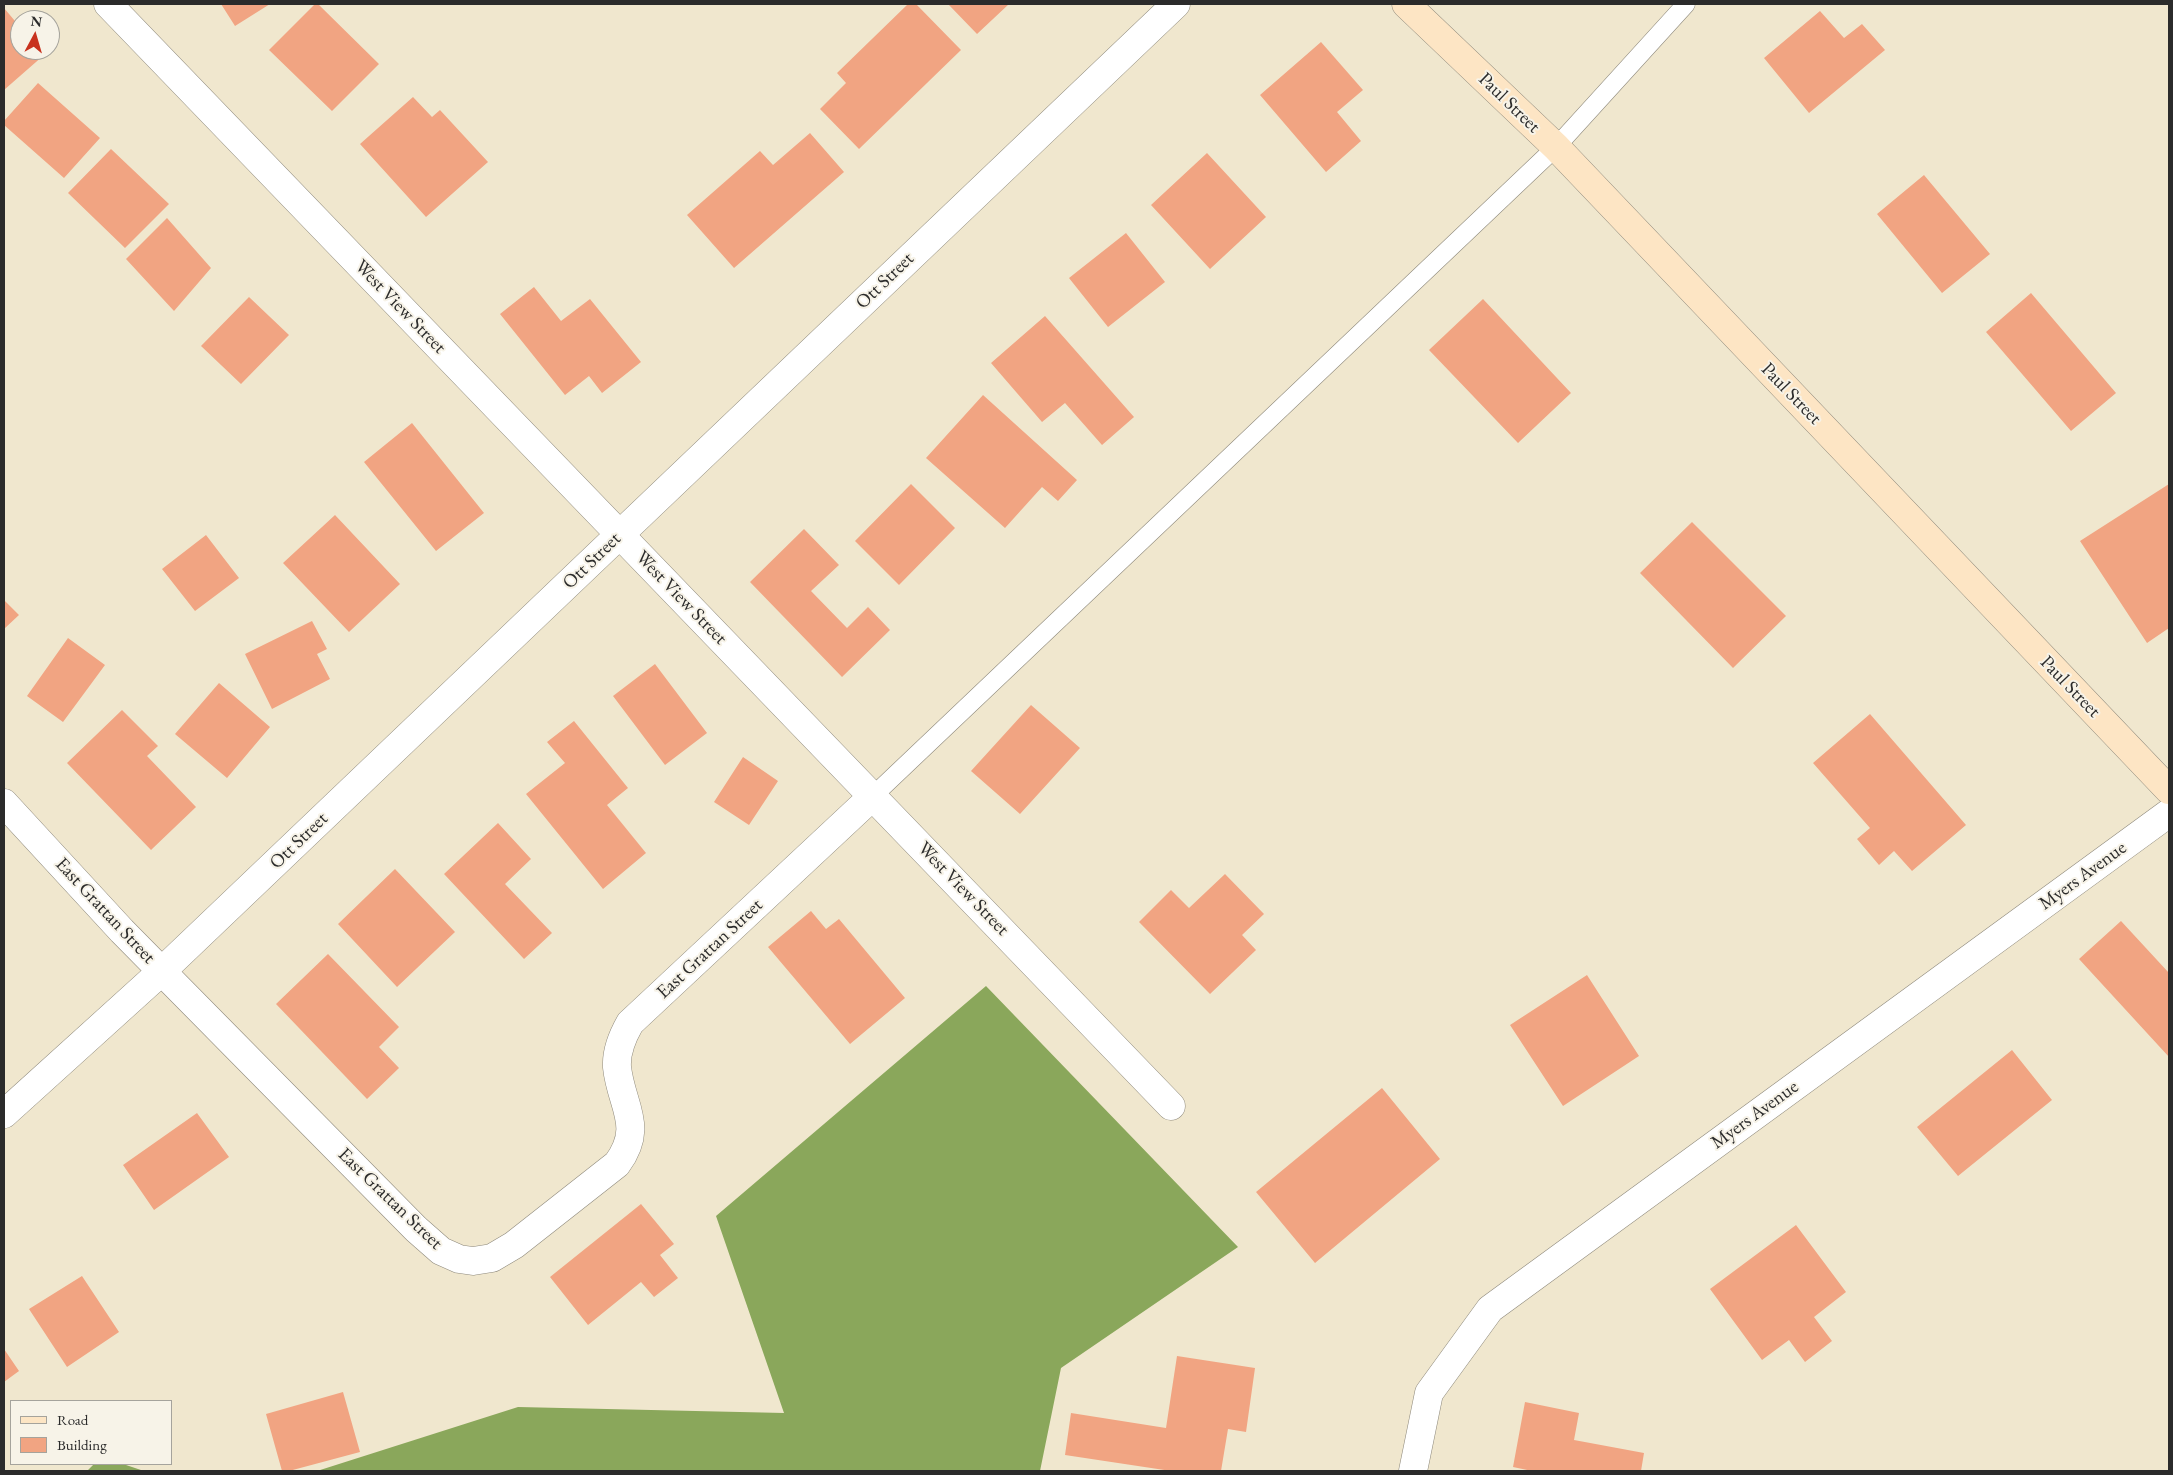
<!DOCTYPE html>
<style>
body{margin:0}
#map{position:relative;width:2173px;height:1475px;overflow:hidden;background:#f0e7ce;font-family:"EB Garamond",serif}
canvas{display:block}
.frame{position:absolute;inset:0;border:5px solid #2b2b2b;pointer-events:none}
.legend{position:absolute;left:10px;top:1400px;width:162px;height:65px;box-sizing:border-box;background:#f7f3e8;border:1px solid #a5a39c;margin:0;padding:6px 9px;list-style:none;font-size:15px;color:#2b2b2b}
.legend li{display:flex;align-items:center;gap:10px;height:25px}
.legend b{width:25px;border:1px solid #a5a39c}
.north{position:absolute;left:10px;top:10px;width:50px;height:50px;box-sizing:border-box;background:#f7f3e8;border:1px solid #a5a39c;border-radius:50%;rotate:6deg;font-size:14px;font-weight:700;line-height:20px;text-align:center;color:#2b2b2b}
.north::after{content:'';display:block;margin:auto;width:18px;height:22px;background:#c8321e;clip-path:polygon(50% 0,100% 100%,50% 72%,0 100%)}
</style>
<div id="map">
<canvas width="2173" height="1475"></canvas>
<div class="frame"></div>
<ul class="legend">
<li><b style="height:6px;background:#fde5c4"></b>Road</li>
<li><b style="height:14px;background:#f1a482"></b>Building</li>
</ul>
<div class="north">N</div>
</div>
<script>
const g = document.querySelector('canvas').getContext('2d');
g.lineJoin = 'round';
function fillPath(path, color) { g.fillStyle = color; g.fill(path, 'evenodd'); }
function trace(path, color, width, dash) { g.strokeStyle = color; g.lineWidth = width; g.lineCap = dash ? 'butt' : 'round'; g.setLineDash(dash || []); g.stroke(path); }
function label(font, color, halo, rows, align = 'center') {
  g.font = font + ' "EB Garamond",serif'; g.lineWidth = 4; g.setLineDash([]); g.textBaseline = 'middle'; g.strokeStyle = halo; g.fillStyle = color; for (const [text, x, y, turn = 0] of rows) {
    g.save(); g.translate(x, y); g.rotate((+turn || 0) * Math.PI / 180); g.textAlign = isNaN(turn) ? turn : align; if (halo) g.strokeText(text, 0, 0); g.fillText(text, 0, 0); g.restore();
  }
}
fillPath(new Path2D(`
 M986 986 1238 1247 1061 1368 1040 1471H317L518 1407 784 1413 716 1216Z
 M94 1464H123L144 1471H87Z`), '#8aa75b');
fillPath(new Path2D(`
 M221 4H270L235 26Z
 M315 4H318L379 64 332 111 269 50Z
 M908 4H916L961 50 859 149 820 109 846 83 837 73Z
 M948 4H1009L977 34Z
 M4 8 20 27V50H40L44 55 4 90Z
 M1820 11 1844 38 1862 24 1885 50 1809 113 1764 58Z
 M1321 42 1363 90 1337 112 1361 141 1326 172 1260 95Z
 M38 83 100 138 64 178 4 125V121Z
 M413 97 432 117 440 110 488 162 426 217 360 144Z
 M810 133 844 172 734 268 687 215 760 151 773 165Z
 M111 149 169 204 125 248 68 193Z
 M1207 153 1266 217 1210 269 1151 205Z
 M1924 175 1990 254 1942 293 1877 214Z
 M167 218 211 268 174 311 126 259Z
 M1126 233 1165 282 1108 327 1069 278Z
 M534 287 561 321 590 299 641 362 602 393 589 376 565 395 500 314Z
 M2031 293 2116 393 2071 431 1986 332Z
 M249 297 289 335 241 384 201 346Z
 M1483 299 1571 393 1518 443 1429 350Z
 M1045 316 1134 417 1102 445 1065 403 1042 422 991 363Z
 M983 395 1077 480 1058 501 1042 487 1005 528 926 458Z
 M412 423 484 513 436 551 364 462Z
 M911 484 955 528 899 585 855 541Z
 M2169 484V628L2147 643 2080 541Z
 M335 515 400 584 349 632 283 563Z
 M1692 522 1786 616 1733 668 1640 573Z
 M804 529 839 565 811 591 847 628 868 607 890 630 842 677 750 582Z
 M206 535 239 578 195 611 162 569Z
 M4 600 19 615 4 629Z
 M312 621 327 649 317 654 330 679 272 709 245 654Z
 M68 638 105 665 63 722 27 696Z
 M655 664 707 733 665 765 613 696Z
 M219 683 270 727 227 778 175 734Z
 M1031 705 1080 748 1020 814 971 771Z
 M122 710 158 746 147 756 196 807 151 850 67 763Z
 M1870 714 1966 825 1912 871 1894 851 1879 865 1857 839 1870 828 1813 763Z
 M574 721 628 788 607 805 646 853 603 889 526 794 565 763 547 742Z
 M743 757 778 781 749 825 714 802Z
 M498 823 531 859 505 884 552 933 524 959 444 874Z
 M395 869 455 932 397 987 338 924Z
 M1225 874 1264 914 1242 935 1256 950 1210 994 1139 922 1171 890 1189 908Z
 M811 911 826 929 839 919 905 998 850 1044 768 947Z
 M2121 921 2169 973V1057L2079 959Z
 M328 954 399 1027 379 1047 399 1068 367 1099 276 1004Z
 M1587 975 1639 1056 1563 1106 1510 1025Z
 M2012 1050 2052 1100 1958 1176 1917 1127Z
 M1382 1088 1440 1159 1315 1263 1256 1192Z
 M197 1113 229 1157 154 1210 123 1165Z
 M641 1204 674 1244 660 1255 678 1278 654 1297 641 1282 588 1325 550 1277Z
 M1796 1225 1846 1292 1814 1317 1832 1341 1805 1362 1789 1340 1762 1360 1710 1289Z
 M82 1276 119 1332 67 1367 29 1309Z
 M4 1349 19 1371 4 1382Z
 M1177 1356 1255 1368 1246 1432 1228 1429 1221 1471H1171L1065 1455 1071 1413 1166 1428Z
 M343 1392 360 1452 289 1471H282L266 1414Z
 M1525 1402 1579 1413 1574 1440 1644 1453 1641 1471H1532L1513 1467Z`), '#f1a482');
const lane = new Path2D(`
 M873 796 1556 147 1686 4`);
const street = new Path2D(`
 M108 4 1171 1106
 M4 803 122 931 416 1229 441 1251 459 1259 473 1261 492 1258 514 1245 617 1164C645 1126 621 1106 617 1067 616 1051 622 1037 630 1023L873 796
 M4 1114 162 971 1176 4
 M1413 1471 1429 1393 1490 1309 2169 813`);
const secondary = new Path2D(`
 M1406 4 1556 147 2169 790`);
trace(lane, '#8e897c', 19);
trace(street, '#8e897c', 29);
trace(secondary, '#8e897c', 29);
trace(lane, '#fff', 18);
trace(street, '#fff', 28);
trace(secondary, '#fde5c4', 28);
label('19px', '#2b2b2b', '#f7f3e8', [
 ["Paul Street",1509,103,44],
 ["Ott Street",885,281,-44],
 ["West View Street",400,307,46],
 ["Paul Street",1791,394,46],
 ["Ott Street",592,561,-44],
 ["West View Street",681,598,46],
 ["Paul Street",2070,687,46],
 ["Ott Street",299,841,-44],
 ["Myers Avenue",2083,876,-36],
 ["West View Street",963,889,46],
 ["East Grattan Street",105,911,47],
 ["East Grattan Street",710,949,-43],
 ["Myers Avenue",1755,1115,-36],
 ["East Grattan Street",390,1199,44]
]);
</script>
